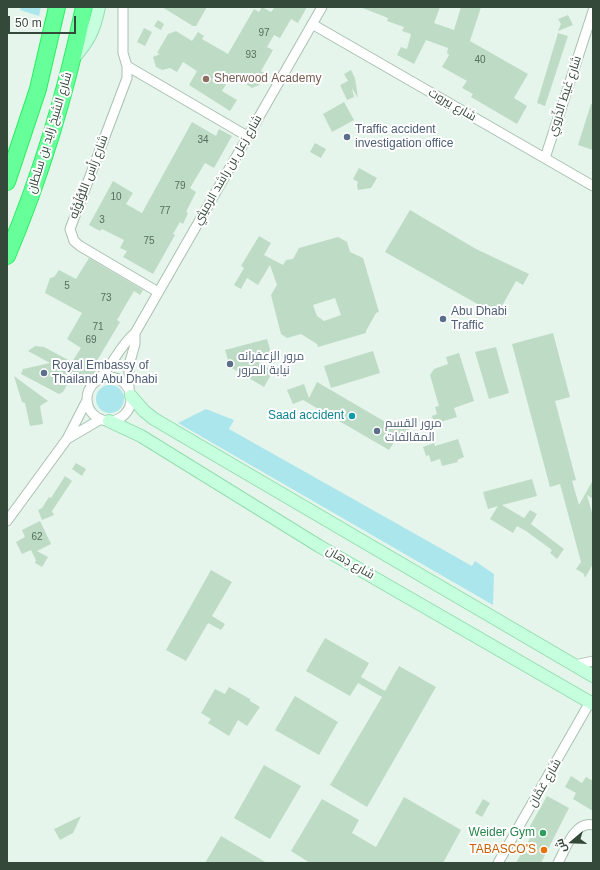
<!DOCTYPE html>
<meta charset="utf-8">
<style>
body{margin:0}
#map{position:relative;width:600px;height:870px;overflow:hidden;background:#e6f5eb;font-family:Helvetica,Cairo,sans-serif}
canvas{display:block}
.frame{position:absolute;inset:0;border:8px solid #35493a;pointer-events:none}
.north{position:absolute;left:552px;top:822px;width:40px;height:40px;-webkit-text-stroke:3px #fff;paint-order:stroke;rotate:251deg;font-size:11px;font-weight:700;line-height:16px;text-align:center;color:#35493a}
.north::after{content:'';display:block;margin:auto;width:14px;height:18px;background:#35493a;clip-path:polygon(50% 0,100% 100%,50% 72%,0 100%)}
.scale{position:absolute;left:8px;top:16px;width:68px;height:18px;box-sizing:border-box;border:2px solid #35493a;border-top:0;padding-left:5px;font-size:12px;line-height:14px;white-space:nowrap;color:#35493a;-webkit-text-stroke:3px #fff;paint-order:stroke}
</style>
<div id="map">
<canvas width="600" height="870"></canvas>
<div class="frame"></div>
<div class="north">ش</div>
<div class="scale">50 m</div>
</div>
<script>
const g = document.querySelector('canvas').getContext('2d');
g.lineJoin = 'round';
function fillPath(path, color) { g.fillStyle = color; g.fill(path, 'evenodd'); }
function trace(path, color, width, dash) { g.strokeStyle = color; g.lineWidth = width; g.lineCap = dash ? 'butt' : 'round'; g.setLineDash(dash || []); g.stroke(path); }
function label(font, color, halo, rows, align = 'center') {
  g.font = font + ' Helvetica,Cairo,sans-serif'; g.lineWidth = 4; g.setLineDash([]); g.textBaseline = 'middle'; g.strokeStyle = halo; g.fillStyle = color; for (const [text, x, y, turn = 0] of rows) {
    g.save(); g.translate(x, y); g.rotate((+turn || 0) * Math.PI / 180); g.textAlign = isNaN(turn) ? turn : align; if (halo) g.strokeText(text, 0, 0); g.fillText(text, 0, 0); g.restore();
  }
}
fillPath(new Path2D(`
 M21 7H41L39 16 20 10Z
 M96 399a14 14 0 1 1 28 0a14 14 0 1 1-28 0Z
 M206 409 234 420 229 429 472 566 475 561 494 574 493 605 178 423Z`), '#abe6ed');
fillPath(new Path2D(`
 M162 7H207L196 26H193Z
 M262 7 271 12 275 7H307L298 23 291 19 280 38 274 35 267 47 273 50 261 71 266 74 259 85 252 88 232 75 222 91 237 100 230 111 189 85 197 71 183 62 177 72 170 68 162 70 156 67 153 57 160 54 157 53 168 34 176 31 192 41 198 32 204 36 202 39 228 54 254 9 259 12Z
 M360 7H440L434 23 454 30 461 7H481L470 41 528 74 514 98 527 106 517 124 471 97 473 94 462 88 467 81 442 67 449 55 447 53 448 48 426 40 414 64 397 55 401 47 407 49 411 34 402 31 404 27 387 21 388 18Z
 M568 15 573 25 558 31 561 24 558 19Z
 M158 20 164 24 161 30 154 26Z
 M144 28 152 32 145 46 137 42Z
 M558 33 568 36 545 106 537 103Z
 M351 70 355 78 358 98 352 88 354 97 347 100 340 85 348 81 344 74Z
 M344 102 354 120 332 132 323 114Z
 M591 104H593V150L578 145Z
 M192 122 216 136 219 129 232 136 214 168 205 163 190 188 196 192 186 212 188 213 183 224 180 222 173 234 175 235 153 274 123 257 127 251 120 248 124 240 102 229 100 231 89 225 113 181 133 193 126 204 142 213Z
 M315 143 326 149 321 158 310 152Z
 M359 168 377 178 371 188 358 190 357 185 358 182 353 179Z
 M410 210 476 249 529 274 523 285 516 281 497 315 385 252Z
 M259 236 271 243 264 255 283 265 286 260 293 259 299 248 338 237 347 242 350 252 363 258 379 312 376 313 366 331V333L318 347 317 344 301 334 287 338 281 334 271 295 277 285 270 265 258 285 247 278 241 289 234 285 244 268 241 266ZM335 298 341 315 324 321 317 316 313 305Z
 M89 258 143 290 140 295 134 291 117 320 120 322 95 364 99 366 94 374 84 380 73 373 63 392 59 394 21 374 23 369 50 363 28 351 35 346 44 347 72 362 81 348 67 339 82 313 45 293 50 278 54 277 59 270 76 279Z
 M553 333 570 397 555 401 576 480 572 481 579 505 593 480V499L587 495 593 516V564L585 578 584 574 576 569 581 562 560 484 550 487 512 344Z
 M267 339 272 356 257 361 273 371 264 387 230 367 225 350Z
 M496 347 509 393 489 399 475 352Z
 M373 351 380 373 331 388 324 366Z
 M459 353 474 401 454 408 457 417 434 424 432 416 437 414 435 407 439 406 430 375 434 369 448 364 446 357Z
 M14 376 48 401 40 406 43 424 30 426 25 403 22 402Z
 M317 382 394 427 413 421 404 439 398 436 389 450 303 400 293 404 287 390 304 384 309 398Z
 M458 439 464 457 457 460 458 462 442 466 440 459 431 462 429 455 426 456 423 447 434 443 435 446Z
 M76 463 86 469 82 476 72 469Z
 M65 476 72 481 52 511 54 515 42 520 38 510 42 508 49 497 51 498Z
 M532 479 537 496 502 505 524 518 530 510 537 514 531 524 564 549 557 559 550 553 552 550 526 531 517 526 513 533 490 519 498 506 488 509 483 492Z
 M40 521 51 544 37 551 48 557 42 567 35 563 36 560 31 550 22 554 16 542 25 537 22 530Z
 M211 570 232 582 212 616 225 624 221 630 208 623 186 661 166 650Z
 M325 638 369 663 361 677 385 691 399 666 436 687 367 807 330 785 382 697 358 683 350 696 306 671Z
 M229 687 250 699V701L260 707 247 726 238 720 229 736 208 723 211 719 201 713 215 689 225 694Z
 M295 696 338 722 319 755 275 730Z
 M264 765 301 786 270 839 234 818Z
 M571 776 582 783 586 777 593 781V811L573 799 576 793 565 787Z
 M547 796 569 808 541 863H516L535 829 530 826Z
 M404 797 461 830 443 863H310L291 851 322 799 359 820 352 833 376 847Z
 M483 799 490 803 482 817 475 813Z
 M81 816 73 833 60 840 54 829Z
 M221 836 267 863H205Z`), '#bddbc5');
const street = new Path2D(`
 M123 7V53L127 66V78L70 229 74 241 80 246 158 292
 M312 24 593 186
 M127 66 247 136
 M545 158 593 11
 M87 399a22 22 0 1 1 44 0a22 22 0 1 1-44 0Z
 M98 380C113 365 120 345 135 333L322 7
 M129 389V365L135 344V333
 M67 439 101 419
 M7 521 67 439 87 400
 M575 665 593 661
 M498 863 590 702
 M558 863C565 850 575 820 593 825`);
const secondary = new Path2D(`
 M72 60C89 41 94 31 99 7
 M131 396 144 411 154 419 593 676
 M109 421 141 436 319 546 593 704`);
const highway = new Path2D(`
 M7 182 38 89 57 7
 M7 256C41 176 66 93 84 7`);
trace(street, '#a8c1b0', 11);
trace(secondary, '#93ddb0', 14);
trace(highway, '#27ee61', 18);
trace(street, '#fff', 9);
trace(secondary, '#c6ffde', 12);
trace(highway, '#67ff99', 16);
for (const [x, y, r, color] of [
 [206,79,4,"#8d6e63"],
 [347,137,4,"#5c6f8a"],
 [443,319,4,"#5c6f8a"],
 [230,364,4,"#5c6f8a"],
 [44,373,4,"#5c6f8a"],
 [352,416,4,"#0f9aa8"],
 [377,431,4,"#5c6f8a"],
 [543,833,4,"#2e9e5b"],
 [544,850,4,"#e8710a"]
]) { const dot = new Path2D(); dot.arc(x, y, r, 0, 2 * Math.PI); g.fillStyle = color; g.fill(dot); trace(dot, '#fff', 1.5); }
label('10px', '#576e5d', null, [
 ["97",264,33],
 ["93",251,55],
 ["40",480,60],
 ["34",203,140],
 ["79",180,186],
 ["10",116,197],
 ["77",165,211],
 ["3",102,220],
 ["75",149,241],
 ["5",67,286],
 ["73",106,298],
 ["71",98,327],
 ["69",91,340],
 ["62",37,537]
]);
label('12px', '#785e54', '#fff', [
 ["Sherwood Academy",214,79]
], 'left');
label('12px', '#35493a', '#fff', [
 ["شارع غَيط الذِّروي",565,96,-72],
 ["شارع بيروت",452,105,30],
 ["شارع الشيخ زايد بن سلطان",50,133,-73],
 ["شارع زعل بن راشد الرميثي",228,170,-60],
 ["شارع رَأس اللُّؤلُؤيَّه",89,177,-69],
 ["شارع دِهان",350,563,30],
 ["شارع عَمَّان",545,783,-60]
]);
label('12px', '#4e5e75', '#fff', [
 ["Traffic accident",355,130],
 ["investigation office",355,144],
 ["Abu Dhabi",451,312],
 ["Traffic",451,326],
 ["مرور الزعفرانه",238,357],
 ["نيابة المرور",238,371],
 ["Royal Embassy of",52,366],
 ["Thailand Abu Dhabi",52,380],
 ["مرور القسم",385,424],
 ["المقالفات",385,438]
], 'left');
label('12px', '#0d838f', '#fff', [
 ["Saad accident",344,416]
], 'right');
label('12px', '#27864d', '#fff', [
 ["Weider Gym",535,833]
], 'right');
label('12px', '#c56008', '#fff', [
 ["TABASCO'S",536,850]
], 'right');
</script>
